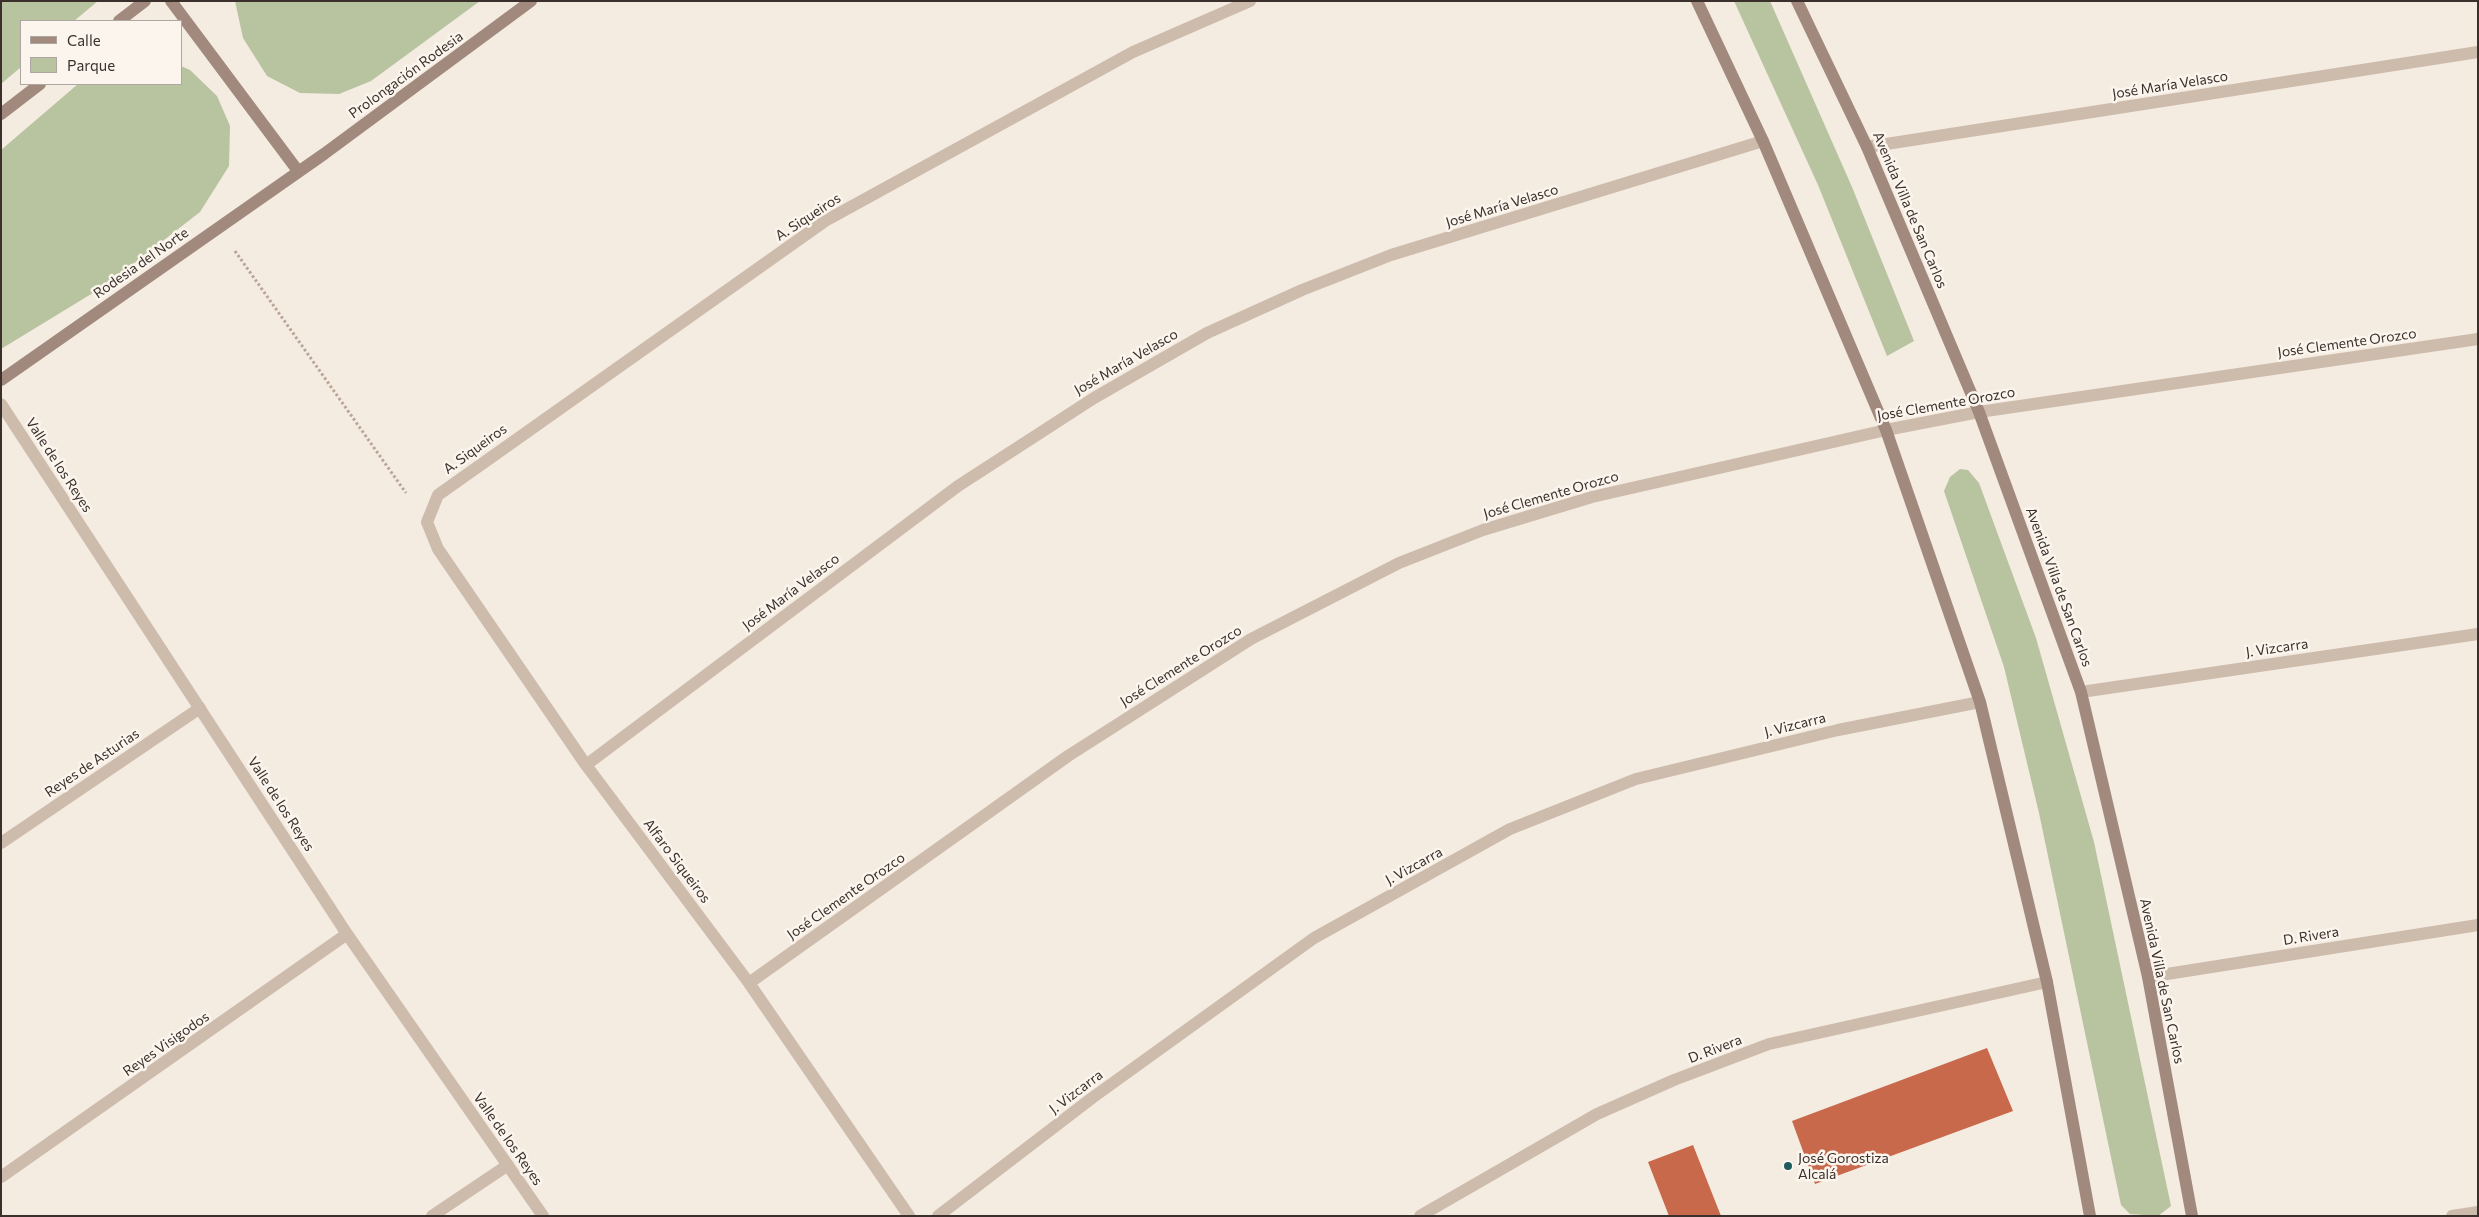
<!DOCTYPE html>
<meta charset="utf-8">
<style>
body{margin:0}
#map{position:relative;width:2479px;height:1217px;overflow:hidden;background:#f4ebe1;font-family:Commissioner,sans-serif}
canvas{display:block}
.frame{position:absolute;inset:0;border:2px solid #3b302b;pointer-events:none}
.legend{position:absolute;left:20px;top:20px;width:162px;height:65px;box-sizing:border-box;background:#fbf5ee;border:1px solid #aea6a0;margin:0;padding:6px 9px;list-style:none;font-size:15px;color:#3b302b}
.legend li{display:flex;align-items:center;gap:10px;height:25px}
.legend b{width:25px;border:1px solid #aea6a0}
</style>
<div id="map">
<canvas width="2479" height="1217"></canvas>
<div class="frame"></div>
<ul class="legend">
<li><b style="height:6px;background:#a18a7d"></b>Calle</li>
<li><b style="height:14px;background:#b8c4a0"></b>Parque</li>
</ul>
</div>
<script>
const g = document.querySelector('canvas').getContext('2d');
g.lineJoin = 'round';
function fillPath(path, color) { g.fillStyle = color; g.fill(path, 'evenodd'); }
function trace(path, color, width, dash) { g.strokeStyle = color; g.lineWidth = width; g.lineCap = dash ? 'butt' : 'round'; g.setLineDash(dash || []); g.stroke(path); }
function label(font, color, halo, rows, align = 'center') {
  g.font = font + ' Commissioner,sans-serif'; g.lineWidth = 5; g.setLineDash([]); g.textBaseline = 'middle'; g.strokeStyle = halo; g.fillStyle = color; for (const [text, x, y, turn = 0] of rows) {
    g.save(); g.translate(x, y); g.rotate((+turn || 0) * Math.PI / 180); g.textAlign = isNaN(turn) ? turn : align; if (halo) g.strokeText(text, 0, 0); g.fillText(text, 0, 0); g.restore();
  }
}
fillPath(new Path2D(`
 M1 1H98L74 21H21V67L1 84Z
 M235 1H480L371 81 339 94 300 93 267 76 243 38Z
 M1734 1H1770L1852 187 1914 341 1887 356 1818 185Z
 M181 66 190 70 217 96 230 126 229 166 200 212 106 285 1 349V150L78 84H181Z
 M1960 469 1968 470 1979 483 2036 638 2094 842 2171 1206 2158 1216 2130 1214 2121 1205 2039 813 2004 667 1944 491 1950 477Z`), '#b8c4a0');
fillPath(new Path2D(`
 M1987 1048 2013 1111 1815 1184 1792 1121Z
 M1693 1145 1721 1216H1669L1648 1162Z`), '#c8694b');
trace(new Path2D(`
 M235 251 406 493`), '#b9a596', 3, [2.5, 2.5]);
trace(new Path2D(`
 M1867 147 2478 52
 M1 404 347 934 543 1216
 M2081 692 2478 634
 M586 765 958 486 1094 398 1207 333 1302 290 1391 255 1763 141
 M1 843 200 708
 M2148 977 2478 925
 M749 983 1068 756 1251 639 1399 563 1483 530 1592 497 1886 430 1979 412 2478 339
 M1 1177 347 934
 M432 1216 508 1165
 M909 1216 749 983 586 765 438 549 427 522 438 495 825 221 1133 52 1250 1
 M938 1216 1092 1098 1314 938 1510 829 1636 779 1838 730 1980 702
 M1420 1216 1597 1114 1674 1080 1769 1044 2047 982
 M2452 1216 2478 1212`), '#cdbbac', 12);
trace(new Path2D(`
 M171 1 298 171
 M1697 1 1763 141 1886 430 1980 702 2047 982 2090 1216
 M1797 1 1867 147 1979 412 2081 692 2148 977 2192 1216
 M119 21 145 1
 M1 114 40 84
 M1 380 324 154 531 1`), '#a18a7d', 12);
for (const [x, y, r, color] of [
 [1788,1166,5,"#1f5a5e"]
]) { const dot = new Path2D(); dot.arc(x, y, r, 0, 2 * Math.PI); g.fillStyle = color; g.fill(dot); trace(dot, '#fbf5ee', 2); }
label('14px', '#3b302b', '#fbf5ee', [
 ["Prolongación Rodesia",406,75,-36],
 ["José María Velasco",2170,85,-9],
 ["José María Velasco",1502,206,-17],
 ["Avenida Villa de San Carlos",1910,210,67],
 ["A. Siqueiros",808,217,-33],
 ["Rodesia del Norte",141,263,-35],
 ["José Clemente Orozco",2347,343,-8],
 ["José María Velasco",1126,362,-30],
 ["José Clemente Orozco",1946,404,-10],
 ["A. Siqueiros",475,449,-36],
 ["Valle de los Reyes",59,465,57],
 ["José Clemente Orozco",1551,495,-16],
 ["Avenida Villa de San Carlos",2059,587,70],
 ["José María Velasco",791,592,-37],
 ["J. Vizcarra",2277,648,-8],
 ["José Clemente Orozco",1181,666,-32],
 ["J. Vizcarra",1795,725,-14],
 ["Reyes de Asturias",92,763,-34],
 ["Valle de los Reyes",281,804,57],
 ["Alfaro Siqueiros",677,861,53],
 ["J. Vizcarra",1414,866,-29],
 ["José Clemente Orozco",846,896,-35],
 ["D. Rivera",2311,936,-9],
 ["Avenida Villa de San Carlos",2162,981,78],
 ["Reyes Visigodos",166,1044,-35],
 ["D. Rivera",1715,1049,-21],
 ["J. Vizcarra",1076,1092,-37],
 ["Valle de los Reyes",508,1139,55]
]);
label('14px', '#3b302b', '#fbf5ee', [
 ["José Gorostiza",1798,1158],
 ["Alcalá",1798,1174]
], 'left');
</script>
